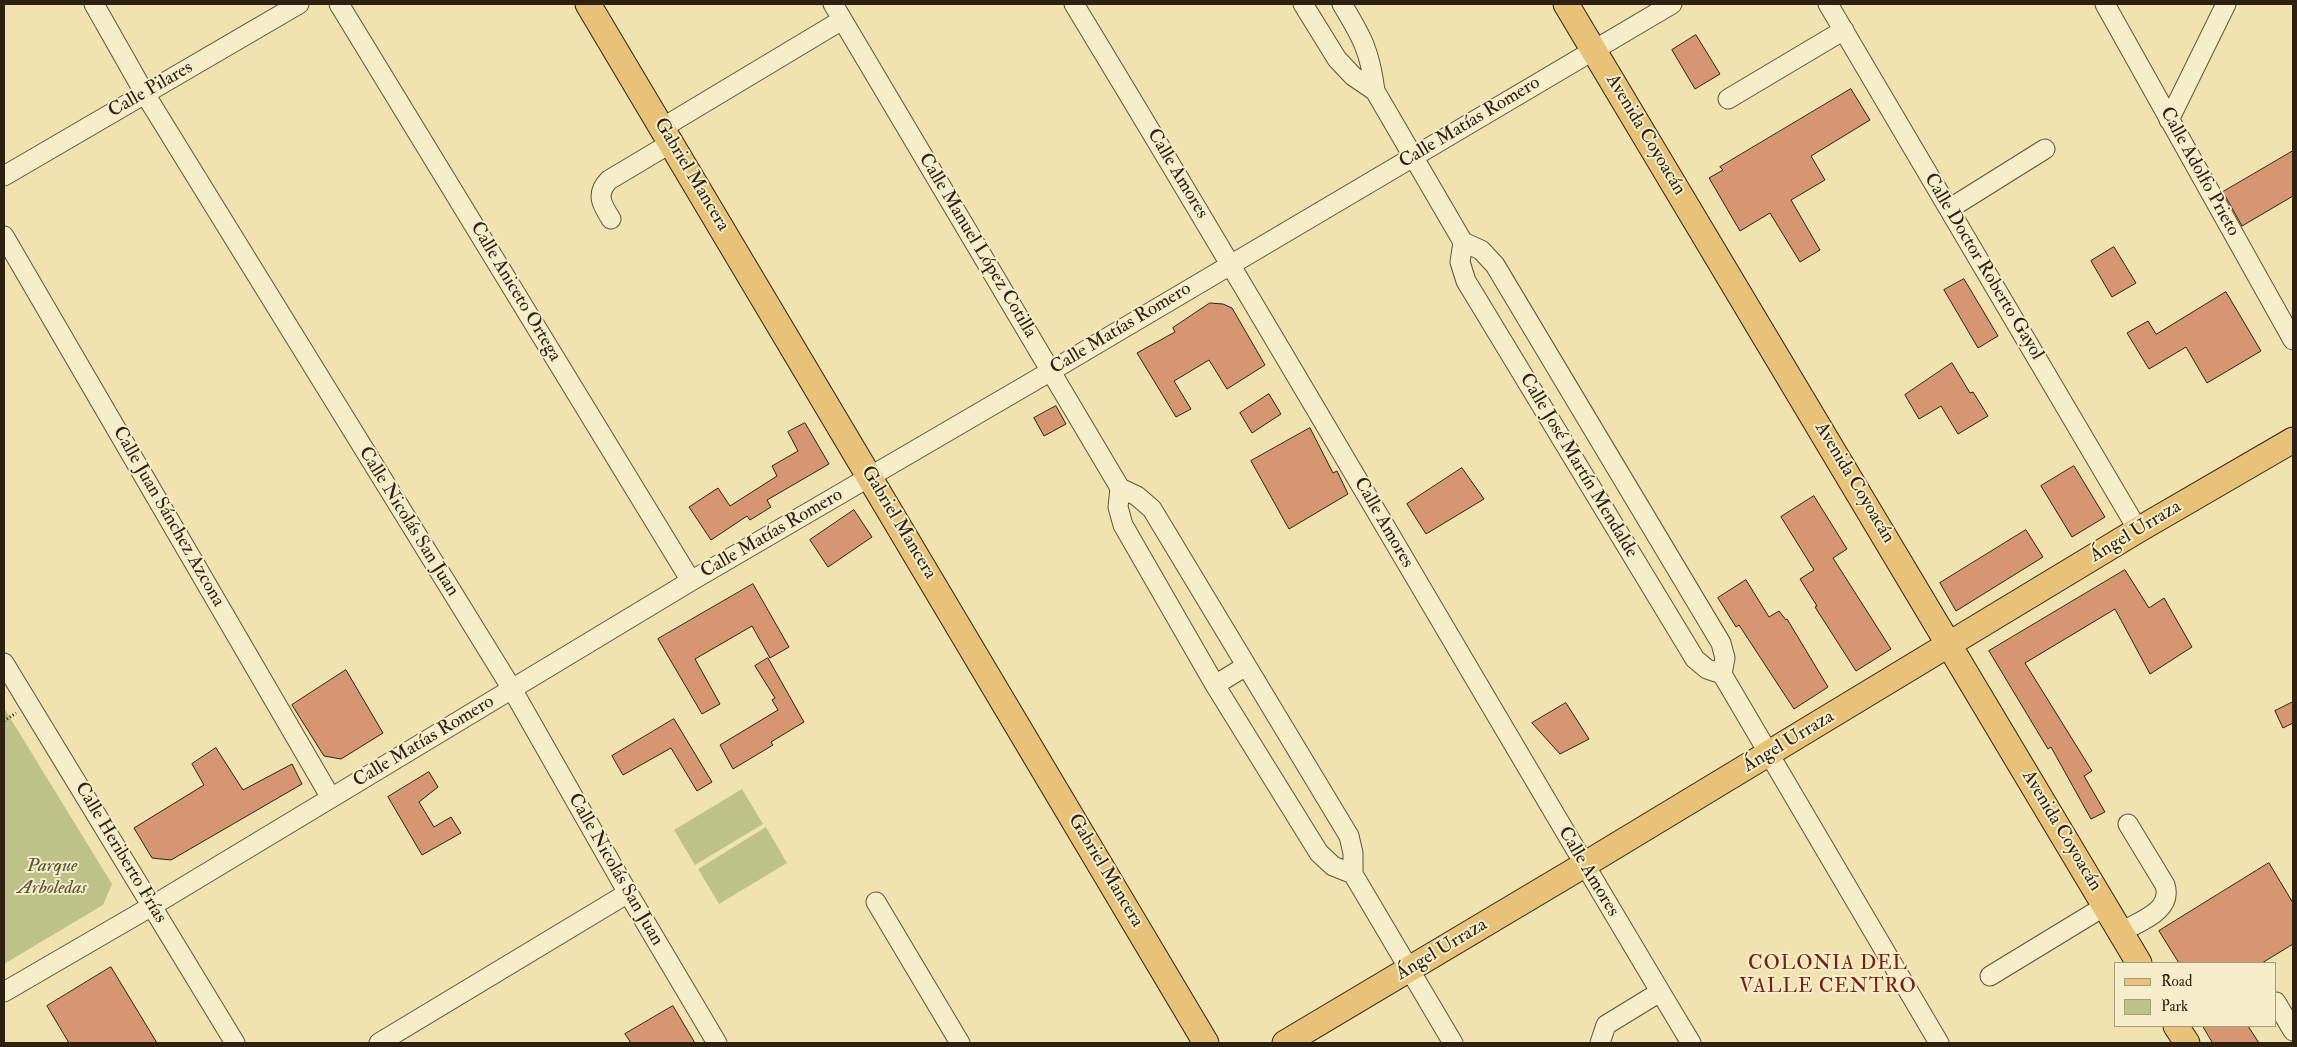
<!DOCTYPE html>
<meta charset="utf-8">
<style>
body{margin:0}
#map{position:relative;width:2297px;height:1047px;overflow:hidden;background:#f1e3af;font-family:"IM FELL Double Pica",serif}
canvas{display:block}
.frame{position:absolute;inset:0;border:5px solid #2f2111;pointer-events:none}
.legend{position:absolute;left:2114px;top:962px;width:162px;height:65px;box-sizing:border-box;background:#f6edcb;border:1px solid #a69b81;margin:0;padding:6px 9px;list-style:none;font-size:15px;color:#2f2111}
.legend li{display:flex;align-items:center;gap:10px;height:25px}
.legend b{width:25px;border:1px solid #a69b81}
</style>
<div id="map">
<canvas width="2297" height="1047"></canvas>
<div class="frame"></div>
<ul class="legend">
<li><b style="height:6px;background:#e8c278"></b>Road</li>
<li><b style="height:14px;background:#bdc388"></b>Park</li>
</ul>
</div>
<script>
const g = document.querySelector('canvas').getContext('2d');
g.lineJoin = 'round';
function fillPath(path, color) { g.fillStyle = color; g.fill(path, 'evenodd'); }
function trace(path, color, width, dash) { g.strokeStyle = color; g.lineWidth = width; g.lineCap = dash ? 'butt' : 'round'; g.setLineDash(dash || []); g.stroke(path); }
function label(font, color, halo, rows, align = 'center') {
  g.font = font + ' "IM FELL Double Pica",serif'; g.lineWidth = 4; g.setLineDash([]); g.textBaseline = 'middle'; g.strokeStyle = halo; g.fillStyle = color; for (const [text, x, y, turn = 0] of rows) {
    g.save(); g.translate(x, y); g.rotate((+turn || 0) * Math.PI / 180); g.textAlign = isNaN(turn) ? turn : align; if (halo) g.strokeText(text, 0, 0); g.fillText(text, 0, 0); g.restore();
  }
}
fillPath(new Path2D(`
 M4 708 112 884 103 905 4 964Z
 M742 789 763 824 695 865 674 830Z
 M766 827 787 863 719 904 698 869Z`), '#bdc388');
const building = new Path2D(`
 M1696 35 1720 74 1695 89 1672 50Z
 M1851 89 1870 120 1811 156 1825 180 1791 200 1820 250 1800 262 1770 213 1740 231 1709 178 1723 170 1720 167Z
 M2293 151V196L2242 226 2223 192Z
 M2114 247 2136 283 2112 297 2091 261Z
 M1964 279 1998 336 1978 348 1944 290Z
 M2226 292 2261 351 2207 383 2186 347 2149 369 2127 333 2148 321 2156 334Z
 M1210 303 1223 304 1232 308 1265 365 1227 389 1209 360 1174 381 1191 409 1176 417 1137 353 1175 332 1173 328Z
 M1952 363 1970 393 1973 392 1988 416 1958 434 1941 406 1919 419 1905 395Z
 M1269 394 1281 414 1252 433 1240 413Z
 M1056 406 1066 424 1044 436 1034 418Z
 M805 423 829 464 767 500 771 507 750 520 747 516 711 540 689 507 718 488 730 506 777 476 772 466 798 451 788 432Z
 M1310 428 1333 473 1337 471 1348 494 1289 529 1251 461Z
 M2074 466 2105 517 2072 537 2041 486Z
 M1462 468 1484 499 1426 534 1407 504Z
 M1814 496 1847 549 1833 558 1891 649 1856 671 1815 607 1817 606 1800 579 1814 570 1781 517Z
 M854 510 872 537 828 567 810 540Z
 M2026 530 2043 557 1956 611 1940 583Z
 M2125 570 2149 608 2164 598 2192 647 2150 674 2115 609 2025 663 2092 771 2084 776 2105 812 2091 819 2051 747 2048 749 1989 651Z
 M1746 580 1769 617 1779 611 1786 620 1787 619 1828 687 1794 709 1739 625 1736 627 1718 598Z
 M753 584 789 647 770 658 752 626 695 659 720 704 702 714 658 639Z
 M768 658 804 722 771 742 773 745 733 769 720 745 778 710 772 700 775 698 755 666Z
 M346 670 383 733 341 759 324 756 292 705Z
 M2293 702V723L2283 728 2275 711Z
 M1566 703 1589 739 1560 754 1532 723Z
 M674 719 712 782 697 791 671 748 623 775 612 756Z
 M216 748 243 790 292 764 302 784 171 860 152 858 134 828 204 785 192 764Z
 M429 772 438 787 419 802 434 827 451 817 461 833 422 855 388 797Z
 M2269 863 2293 903V944L2262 963H2179L2159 931Z
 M111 967 157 1043H69L47 1006Z
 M673 1006 695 1043H631L625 1034Z
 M2203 1026H2248L2259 1043H2213Z`);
fillPath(building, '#d59671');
trace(building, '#2f2111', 1);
const minor = new Path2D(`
 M94 4 145 94 512 689 628 893 717 1043
 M339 4 691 581
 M833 4 1120 488 1118 507 1123 525 1215 685 1319 853 1333 866 1353 874
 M1074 4C1283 348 1484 698 1691 1043
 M1303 4 1337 59 1353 76 1375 91
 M1342 4C1362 37 1370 51 1375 91L1463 242 1481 250 1495 265 1721 643 1725 658 1722 674
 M1828 4 2138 530
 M2105 4 2293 340
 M1728 99 1844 30
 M2169 120 2226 4
 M662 128 842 20
 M4 176 299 4
 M1949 209 2045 149
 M611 219C602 205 595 194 609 180L671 143
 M4 236 331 798
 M1463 242 1460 262 1466 281 1695 659 1707 669 1722 674 1939 1043
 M1120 488 1137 496 1152 509 1349 836 1353 853V874L1453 1043
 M4 663 235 1043
 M1215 685 1246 666
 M876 902 960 1043
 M2121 932C2140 921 2173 911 2165 885L2128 824
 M1990 976 2105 906
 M4 992 152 906 691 581 1051 371 1672 4
 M2276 1002 2293 1031
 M379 1043 628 893
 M1600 1043 1606 1025 1660 992`);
const major = new Path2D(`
 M588 4 1206 1043
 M1566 4 2139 963
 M2176 1026 2187 1043
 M1285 1043 1584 865 2138 530 2293 440`);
trace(minor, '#605238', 21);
trace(major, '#2f2111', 27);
trace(new Path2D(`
 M4 721 16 713`), '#2f2111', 3, [1, 2.5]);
trace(minor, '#f6edcb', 19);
trace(major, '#e8c278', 25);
label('19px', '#2f2111', '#f6edcb', [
 ["Calle Pilares",151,90,-30],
 ["Calle Matías Romero",1470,123,-31],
 ["Avenida Coyoacán",1645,135,59],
 ["Calle Adolfo Prieto",2199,172,61],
 ["Calle Amores",1177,174,59],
 ["Gabriel Mancera",691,175,59],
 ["Calle Manuel López Cotilla",977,246,59],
 ["Calle Doctor Roberto Gayol",1983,267,59],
 ["Calle Aniceto Ortega",515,292,59],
 ["Calle Matías Romero",1121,329,-31],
 ["Calle José Martín Mendalde",1578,466,59],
 ["Avenida Coyoacán",1854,483,59],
 ["Calle Juan Sánchez Azcona",168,517,60],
 ["Calle Nicolás San Juan",408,522,58],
 ["Gabriel Mancera",898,523,59],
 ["Calle Amores",1383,523,60],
 ["Ángel Urraza",2136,532,-31],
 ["Calle Matías Romero",772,534,-30],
 ["Calle Matías Romero",424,742,-31],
 ["Ángel Urraza",1789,742,-31],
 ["Avenida Coyoacán",2061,831,59],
 ["Calle Heriberto Frías",120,853,59],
 ["Calle Nicolás San Juan",615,870,60],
 ["Gabriel Mancera",1105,871,59],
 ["Calle Amores",1588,872,59],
 ["Ángel Urraza",1442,950,-31]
]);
label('italic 19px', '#5a5235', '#f6edcb', [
 ["Parque",52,867],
 ["Arboledas",52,889]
]);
g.letterSpacing = '1px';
label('20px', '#7a1f14', '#f6edcb', [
 ["COLONIA DEL",1828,965],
 ["VALLE CENTRO",1828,988]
]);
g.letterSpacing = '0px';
</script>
